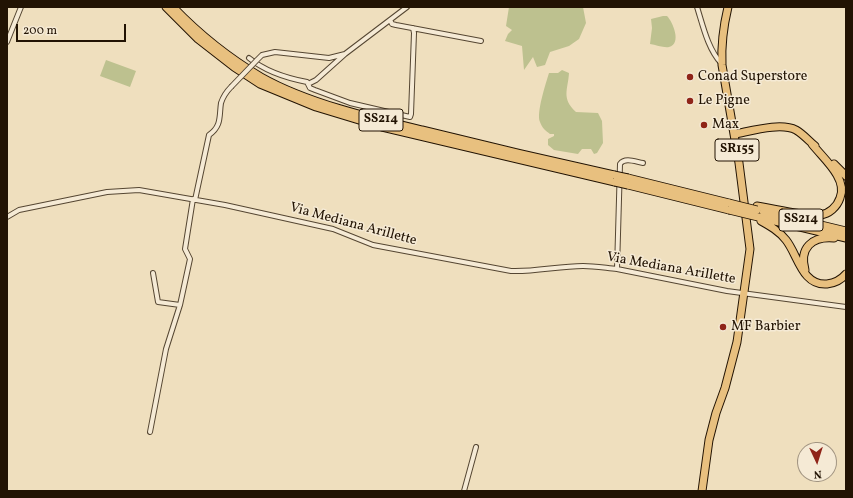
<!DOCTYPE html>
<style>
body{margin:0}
#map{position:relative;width:853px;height:498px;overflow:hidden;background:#efdfbe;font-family:Vollkorn,serif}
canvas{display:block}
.frame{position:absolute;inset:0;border:8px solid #221303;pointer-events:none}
.north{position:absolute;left:797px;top:442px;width:40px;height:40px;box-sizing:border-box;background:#f5ead5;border:1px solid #a19481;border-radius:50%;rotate:176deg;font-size:11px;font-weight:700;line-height:16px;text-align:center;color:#221303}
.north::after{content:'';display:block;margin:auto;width:14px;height:18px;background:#8f2418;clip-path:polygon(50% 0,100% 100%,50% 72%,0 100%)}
.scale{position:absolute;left:16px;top:24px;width:110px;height:18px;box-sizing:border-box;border:2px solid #221303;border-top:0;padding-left:5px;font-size:12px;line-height:14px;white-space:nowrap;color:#221303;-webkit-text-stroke:3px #f5ead5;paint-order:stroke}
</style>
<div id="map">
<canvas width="853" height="498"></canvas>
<div class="frame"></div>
<div class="north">N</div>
<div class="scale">200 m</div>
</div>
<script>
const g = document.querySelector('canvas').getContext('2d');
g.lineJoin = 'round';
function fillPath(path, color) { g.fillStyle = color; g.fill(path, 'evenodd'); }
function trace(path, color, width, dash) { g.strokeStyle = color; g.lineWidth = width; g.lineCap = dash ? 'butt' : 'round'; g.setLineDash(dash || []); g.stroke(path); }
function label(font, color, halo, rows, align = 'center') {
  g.font = font + ' Vollkorn,serif'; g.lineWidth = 3; g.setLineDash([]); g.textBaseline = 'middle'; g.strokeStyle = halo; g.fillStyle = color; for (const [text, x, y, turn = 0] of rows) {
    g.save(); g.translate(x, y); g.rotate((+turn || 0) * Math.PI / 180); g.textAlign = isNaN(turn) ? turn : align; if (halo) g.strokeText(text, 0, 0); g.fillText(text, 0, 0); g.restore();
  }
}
fillPath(new Path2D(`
 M509 7H583L586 23 579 39 569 46 550 52 545 65 537 67 533 57 524 70 522 46 505 41 508 34 512 30 506 26Z
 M663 16H667C673 22 682 44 669 47 664 48 656 45 650 44L652 28 651 19Z
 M106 60 136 71 130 87 100 76Z
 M562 70 569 73C568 90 561 98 576 112L598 113 602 121 603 143 597 153 594 154 591 149H582L578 154 554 150 548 145V139L554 136V134H550C546 131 542 128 540 122 536 113 546 83 549 73H558Z`), '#bdc18f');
const minor = new Path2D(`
 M697 7C703 26 708 49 721 63
 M390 20 392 24 396 25 481 41
 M7 42 21 7
 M249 58C266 72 286 78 307 82L310 88 315 90 350 103 410 117 411 114 414 33 413 28
 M257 60 262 55 275 52 329 58 345 54 407 7
 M308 84 316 80 345 54
 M195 200 209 135C222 126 219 116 221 103 223 97 227 91 231 87
 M7 217 19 210 107 192 139 190 225 205 333 229 373 245 511 271C535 272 559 266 583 266 594 266 606 268 617 269L727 291 846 307
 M617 269 620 164C625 157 636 162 643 163
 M153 273 158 302 180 305 190 259 185 249 193 199
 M150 432 166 349 180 305
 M464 491 476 447`);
const primary = new Path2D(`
 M702 491 709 440 716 413 725 388 737 342 750 249 739 163 722 65C721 44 723 28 728 7`);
const trunk = new Path2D(`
 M166 7 198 39 234 67 260 84 316 107 382 127 615 182
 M173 7C199 34 229 58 261 77 307 103 371 118 422 130 486 146 550 161 614 175
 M735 134C751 131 781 122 796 130 803 134 809 141 815 146
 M834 164 846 176
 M628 178 729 203
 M628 185 729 210
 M757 206C772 208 806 217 820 215 829 214 837 207 840 198 843 191 841 182 837 175 831 164 820 154 812 144
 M763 211 846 231
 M758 217 846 238
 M761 221C770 226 779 231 786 240 798 255 802 286 827 284 835 283 841 280 846 274
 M805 270C799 248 812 236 834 238`);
trace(minor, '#554632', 6);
trace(primary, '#221303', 9);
trace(trunk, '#221303', 9);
trace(minor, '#f5ead5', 4);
trace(primary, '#e8c07f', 7);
trace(trunk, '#e8c07f', 7);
const minorBridge = new Path2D(`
 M231 87 257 60`);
const trunkBridge = new Path2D(`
 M614 175 628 178
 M615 182 628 185
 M729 203 757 210
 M729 210 758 217`);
trace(minorBridge, '#554632', 6, []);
trace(trunkBridge, '#221303', 9, []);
trace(minorBridge, '#f5ead5', 4);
trace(trunkBridge, '#e8c07f', 7);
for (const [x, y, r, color] of [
 [690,77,4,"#8f2418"],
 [690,101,4,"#8f2418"],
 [704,125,4,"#8f2418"],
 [723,327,4,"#8f2418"]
]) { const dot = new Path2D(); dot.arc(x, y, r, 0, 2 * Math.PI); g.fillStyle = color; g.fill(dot); trace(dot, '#f5ead5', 1.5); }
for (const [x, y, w] of [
 [381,120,44],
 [737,150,44],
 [801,220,44]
]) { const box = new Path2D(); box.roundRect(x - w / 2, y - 11, w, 22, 3); g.fillStyle = '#f5ead5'; g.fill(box); trace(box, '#221303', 1); }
label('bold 13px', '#221303', null, [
 ["SS214",381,120],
 ["SR155",737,150],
 ["SS214",801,220]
]);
label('14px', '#221303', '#f5ead5', [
 ["Conad Superstore",698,77],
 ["Le Pigne",698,101],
 ["Max",712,125],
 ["MF Barbier",731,327]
], 'left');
label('14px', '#221303', '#f5ead5', [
 ["Via Mediana Arillette",353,225,15],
 ["Via Mediana Arillette",671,269,10]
]);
</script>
